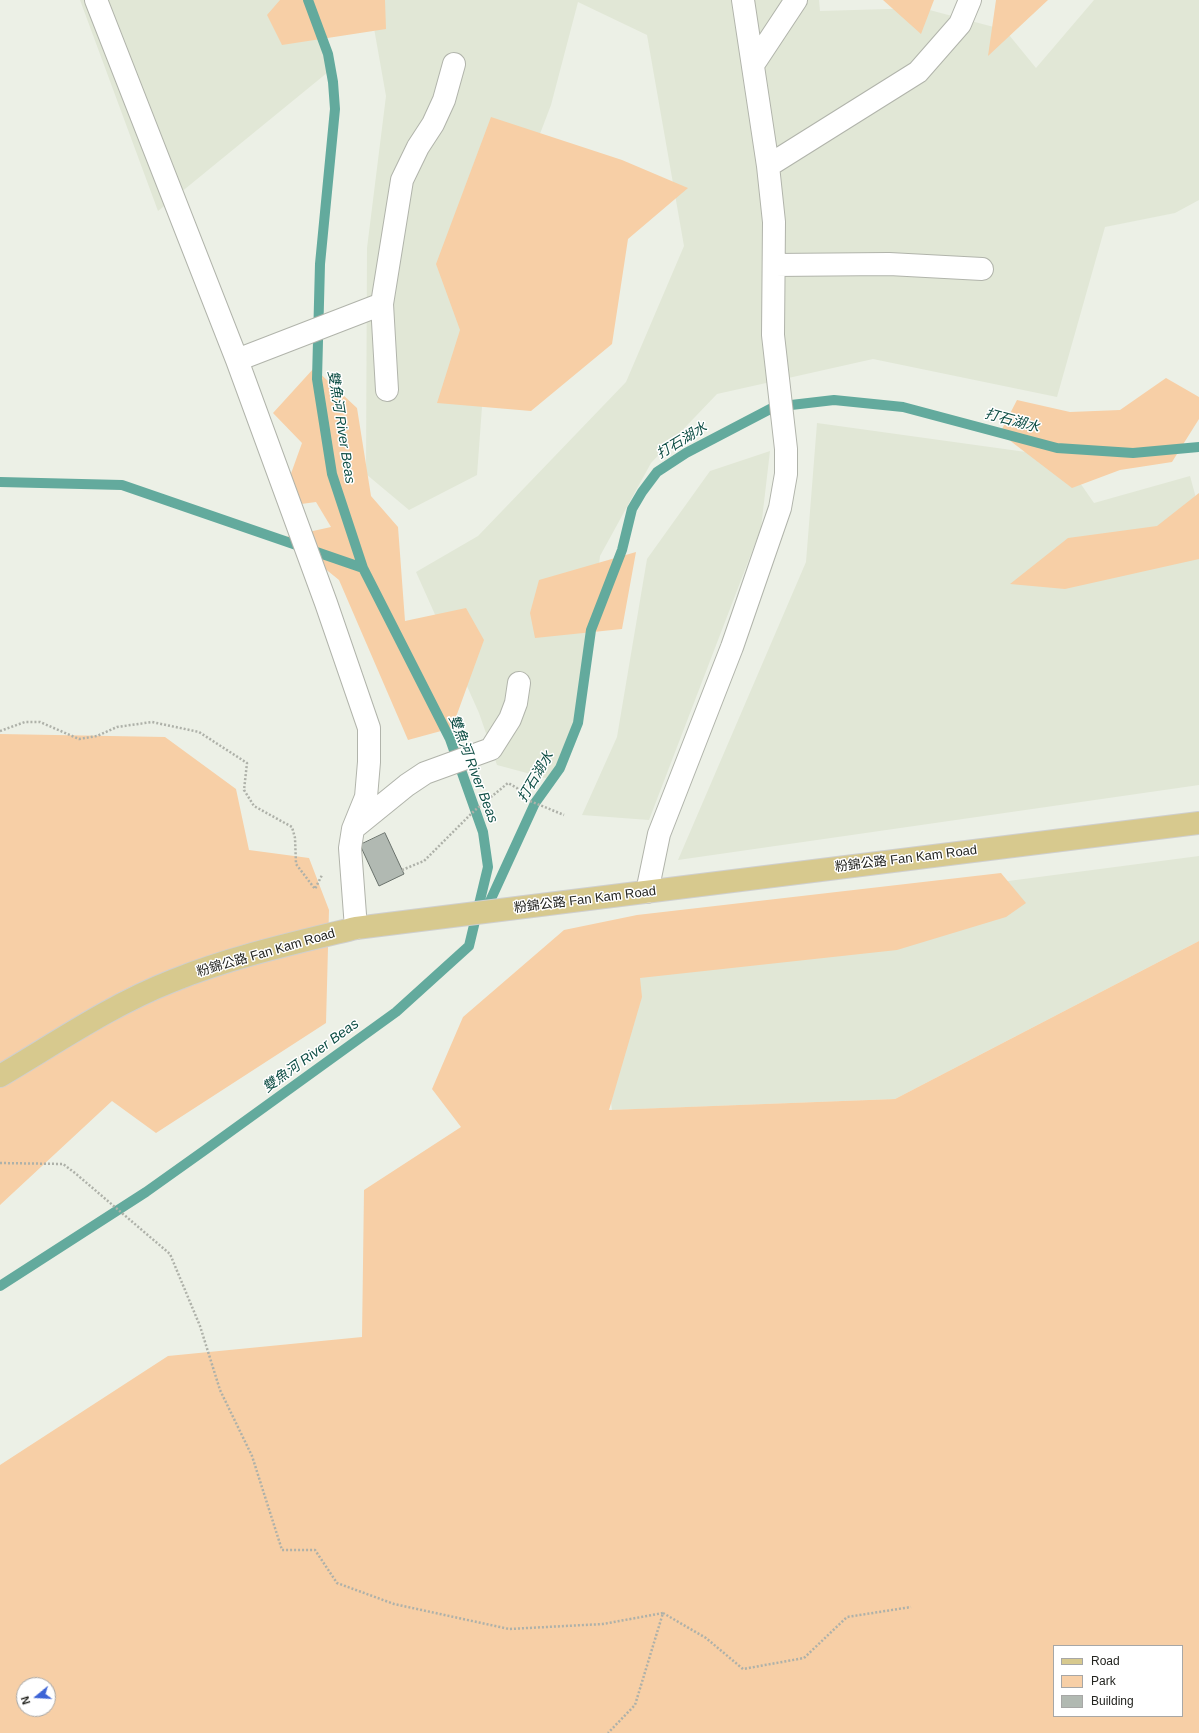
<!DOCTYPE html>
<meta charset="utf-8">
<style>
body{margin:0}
#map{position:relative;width:1199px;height:1733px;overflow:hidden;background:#ecf0e6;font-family:Arial,sans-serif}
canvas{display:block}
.legend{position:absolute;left:1053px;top:1645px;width:130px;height:72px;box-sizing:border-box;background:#fff;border:1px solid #a7a7a6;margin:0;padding:5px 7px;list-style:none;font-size:12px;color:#232420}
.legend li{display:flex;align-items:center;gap:8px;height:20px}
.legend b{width:20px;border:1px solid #a7a7a6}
.north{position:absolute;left:16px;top:1677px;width:40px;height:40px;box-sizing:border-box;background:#fff;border:1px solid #a7a7a6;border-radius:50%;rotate:252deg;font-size:11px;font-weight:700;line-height:16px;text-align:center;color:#232420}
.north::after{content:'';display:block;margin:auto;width:14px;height:18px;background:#3d64d6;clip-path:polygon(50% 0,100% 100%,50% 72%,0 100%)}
</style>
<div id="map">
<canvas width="1199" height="1733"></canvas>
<ul class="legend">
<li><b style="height:5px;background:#d7c98e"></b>Road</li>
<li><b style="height:11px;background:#f7cfa6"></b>Park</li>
<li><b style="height:11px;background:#b1b9b2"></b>Building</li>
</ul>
<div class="north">N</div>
</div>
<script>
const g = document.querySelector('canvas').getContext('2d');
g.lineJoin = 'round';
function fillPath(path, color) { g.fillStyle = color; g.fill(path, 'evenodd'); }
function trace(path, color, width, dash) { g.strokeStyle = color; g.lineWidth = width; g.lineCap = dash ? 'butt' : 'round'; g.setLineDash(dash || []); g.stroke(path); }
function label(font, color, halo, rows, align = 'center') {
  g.font = font + ' Arial,"Noto Sans TC",sans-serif'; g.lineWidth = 3; g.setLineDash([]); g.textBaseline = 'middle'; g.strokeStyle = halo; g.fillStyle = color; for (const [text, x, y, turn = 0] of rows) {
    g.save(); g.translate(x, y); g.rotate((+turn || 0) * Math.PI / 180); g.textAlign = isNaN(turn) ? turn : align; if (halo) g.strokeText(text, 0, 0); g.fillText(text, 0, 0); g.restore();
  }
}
fillPath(new Path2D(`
 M80 0H311L333 68 158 211Z
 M369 0H819L820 11 922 8 1005 30 1036 68 1094 0H1199V200L1175 213 1105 227 1057 397 873 359 717 394 651 463 600 556 579 720 553 780 497 765 479 713 416 572 478 536 626 382 684 246 647 35 578 2 551 105 493 257 477 475 409 510 366 474 367 248 386 96Z
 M817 423 1062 457 1094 503 1190 476 1199 509V785L678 860 806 562Z
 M770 451 761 528 649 820 582 815 617 737 647 559 710 471Z
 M1199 856V941L895 1099 612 1110 589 936Z`), '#e1e7d6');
fillPath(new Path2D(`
 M280 0H385L386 29 282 45 267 15Z
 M883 0H934L921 34Z
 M996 0H1048L988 56Z
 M491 117 622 160 688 188 628 239 612 344 531 411 437 403 460 330 436 264Z
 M314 368 357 408 371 496 398 527 405 621 466 608 484 640 452 728 408 740 339 580 286 537 331 527 316 502 279 507 302 443 273 413Z
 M1166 378 1199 397V419L1172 462 1120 470 1072 488 1000 433 1017 400 1070 412 1120 410Z
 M1199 493V559L1065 589 1010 584 1068 538 1157 526Z
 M636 552 622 629 535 638 530 613 539 580Z
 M0 734 165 737 236 789 249 850 309 858 329 910 326 1023 156 1133 112 1101 0 1205Z
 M1001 873 1026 903 1006 917 897 950 640 978 642 997 609 1110 895 1099 1199 941V1733H0V1465L168 1356 362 1337 364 1190 461 1127 432 1089 463 1017 564 930 637 915ZM1054 1646H1182V1716H1054ZM24 1685H48V1709H24Z`), '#f7cfa6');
trace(new Path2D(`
 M0 482 122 485 363 568
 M485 912 535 803 560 768 578 723 591 630 622 550 632 509 642 492 657 472 686 453 774 407 834 400 903 407 1057 448 1133 453 1199 447
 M0 1286 146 1192 205 1150 396 1012 469 946 488 867 483 832 450 739 363 568 332 474 317 379 320 264 335 109 333 82 328 54 308 0`), '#63aa9d', 10);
const building = new Path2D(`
 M385 833 404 874 379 886 360 845Z`);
fillPath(building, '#b1b9b2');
trace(building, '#69716b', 1);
const minor = new Path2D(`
 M96 0 237 360 326 603 369 728V762L366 797 353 829 350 848 356 928
 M753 65 796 0
 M768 166 918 72 960 24 970 0
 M774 265 889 264 982 269
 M237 360 382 304
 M387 390 382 304 402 180 418 147 433 124 444 100 454 64
 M354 828 407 785 425 773 491 749 510 719 516 703 519 683
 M647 892 659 834 732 647 780 508 786 474V449L773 335 774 222 768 166 743 0`);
const major = new Path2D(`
 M0 1076C56 1043 111 1005 172 981 231 957 294 943 356 928L1199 823`);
trace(minor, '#b1b4ab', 24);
trace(major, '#cfcfce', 24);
trace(new Path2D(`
 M0 731 25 722H40L79 739 97 736 117 727 152 722 199 732 247 763 244 790 254 806 292 827 295 838 296 864 315 889 322 875
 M402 870 424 861 474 811 508 783 517 788 525 799 564 815
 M0 1163 63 1164 75 1173 170 1254 200 1326 220 1390 252 1456 282 1550H315L337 1583 394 1604 509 1629 603 1624 663 1613 635 1705 608 1733
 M663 1613 706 1638 743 1669 804 1658 847 1617 911 1607`), '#aeb1a9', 2.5, [2, 2]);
trace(minor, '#fff', 22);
trace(major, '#d7c98e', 22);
label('13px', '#232420', '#fff', [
 ["粉錦公路 Fan Kam Road",906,859,-7],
 ["粉錦公路 Fan Kam Road",585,900,-7],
 ["粉錦公路 Fan Kam Road",266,953,-16]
]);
label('italic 14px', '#0e4e45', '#fff', [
 ["打石湖水",1012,421,15],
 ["雙魚河 River Beas",341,427,81],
 ["打石湖水",682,441,-31],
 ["雙魚河 River Beas",473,769,69],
 ["打石湖水",536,777,-59],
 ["雙魚河 River Beas",311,1056,-36]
]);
</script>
